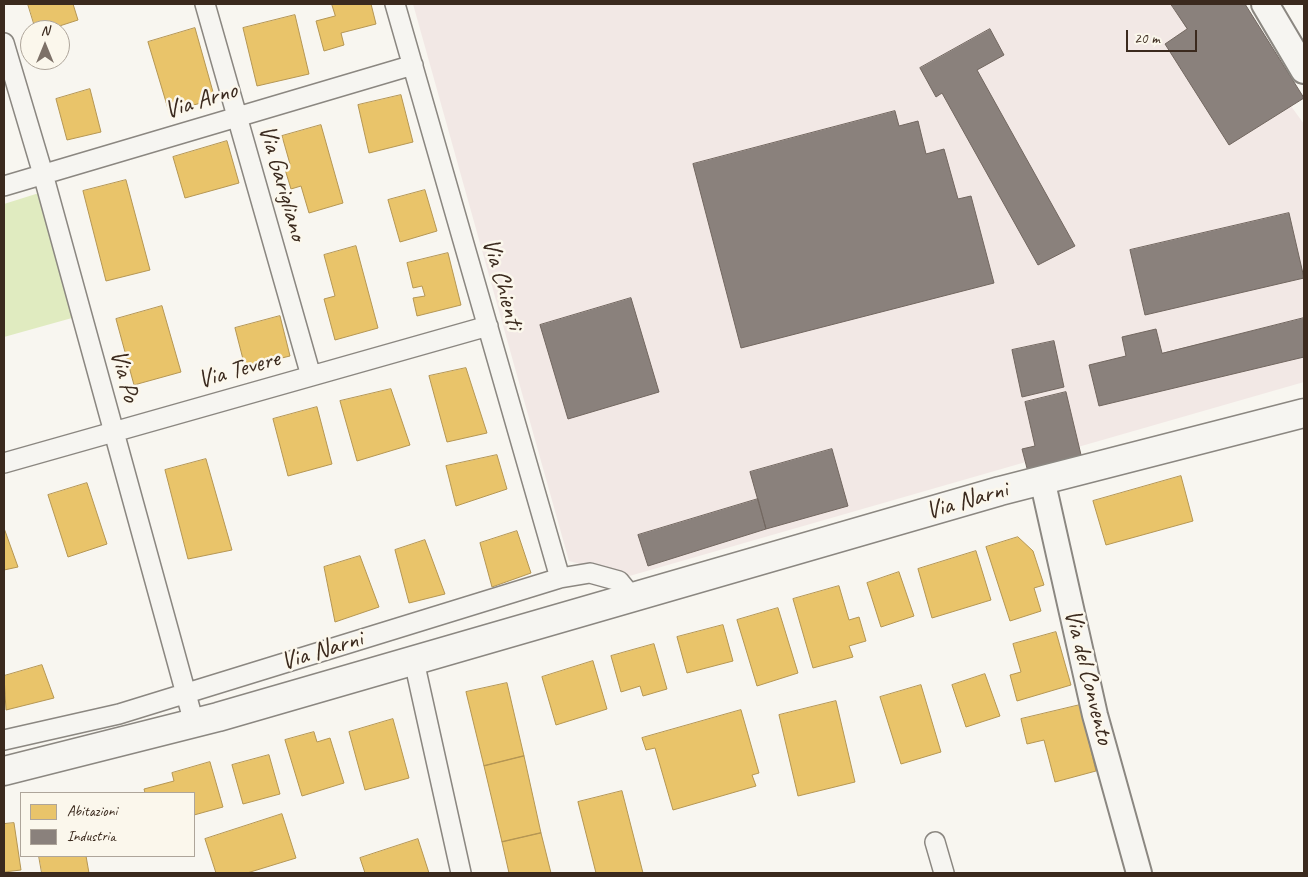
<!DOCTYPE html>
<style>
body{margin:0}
#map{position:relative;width:1308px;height:877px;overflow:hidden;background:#f8f6f0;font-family:Caveat,sans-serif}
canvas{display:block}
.frame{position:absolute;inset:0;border:5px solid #3b2a1e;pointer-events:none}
.legend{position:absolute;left:20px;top:792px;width:175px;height:65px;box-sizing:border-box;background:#fbf7ec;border:1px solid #aea59a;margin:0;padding:6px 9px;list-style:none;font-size:15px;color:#3b2a1e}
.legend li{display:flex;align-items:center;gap:10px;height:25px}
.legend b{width:25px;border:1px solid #aea59a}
.north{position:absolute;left:20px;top:20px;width:50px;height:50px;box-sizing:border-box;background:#fbf7ec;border:1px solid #aea59a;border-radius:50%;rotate:0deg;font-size:14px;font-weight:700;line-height:20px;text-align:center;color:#3b2a1e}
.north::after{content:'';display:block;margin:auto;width:18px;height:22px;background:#7d7168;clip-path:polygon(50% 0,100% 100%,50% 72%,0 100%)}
.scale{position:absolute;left:1126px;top:30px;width:71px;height:22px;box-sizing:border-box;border:2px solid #3b2a1e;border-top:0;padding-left:6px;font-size:15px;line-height:18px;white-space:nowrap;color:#3b2a1e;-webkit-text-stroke:4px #fbf7ec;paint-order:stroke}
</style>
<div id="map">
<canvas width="1308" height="877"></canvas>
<div class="frame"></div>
<ul class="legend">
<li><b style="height:14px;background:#e9c46a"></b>Abitazioni</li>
<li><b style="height:14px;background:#8a817c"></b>Industria</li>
</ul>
<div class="north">N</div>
<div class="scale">20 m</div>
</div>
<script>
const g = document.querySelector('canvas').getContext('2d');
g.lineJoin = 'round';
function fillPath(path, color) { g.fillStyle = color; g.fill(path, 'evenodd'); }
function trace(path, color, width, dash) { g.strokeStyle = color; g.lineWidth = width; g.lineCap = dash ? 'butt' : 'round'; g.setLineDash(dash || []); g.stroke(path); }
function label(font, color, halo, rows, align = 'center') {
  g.font = font + ' Caveat,sans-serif'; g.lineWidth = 5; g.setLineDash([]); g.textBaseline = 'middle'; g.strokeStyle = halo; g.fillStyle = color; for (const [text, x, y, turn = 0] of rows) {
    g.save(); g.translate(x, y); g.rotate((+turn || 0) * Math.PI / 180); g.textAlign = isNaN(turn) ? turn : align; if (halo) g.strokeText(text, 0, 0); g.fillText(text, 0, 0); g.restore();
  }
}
fillPath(new Path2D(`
 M413 4H1234L1280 91 1304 124V382L626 577 569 561Z`), '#f2e8e5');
fillPath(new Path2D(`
 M39 193 72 318 4 337V204Z`), '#e0ebc0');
const homes = new Path2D(`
 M28 4H73L78 20 47 30H36Z
 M332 4H371L376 24 341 33 344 45 324 51 316 21 335 16Z
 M295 15 309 74 257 86 243 28Z
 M195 28 215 99 169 112 148 42Z
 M90 89 101 132 67 140 56 99Z
 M401 95 413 142 369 153 358 105Z
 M321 125 343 203 309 213 301 186 291 189 284 166 290 164 282 136Z
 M227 141 239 183 185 198 173 157Z
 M126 180 150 270 106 281 83 191Z
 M425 190 437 231 400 242 388 200Z
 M356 246 378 328 335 340 324 299 335 296 324 255Z
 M448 253 461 305 417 316 413 298 425 296 422 286 413 288 407 263Z
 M162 306 181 372 134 385 116 319Z
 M280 316 290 356 245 367 235 328Z
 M466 368 487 433 447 442 429 376Z
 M391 389 410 445 357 461 340 401Z
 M317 407 332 464 288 476 273 419Z
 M497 455 507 489 456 506 446 466Z
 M206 459 232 550 188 559 165 470Z
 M1181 476 1193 521 1106 545 1093 501Z
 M87 483 107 544 68 557 48 495Z
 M4 528 18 567 4 570Z
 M517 531 531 573 492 587 480 543Z
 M1018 537 1033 551 1044 585 1034 588 1041 611 1010 621 986 547Z
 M425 540 445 594 409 603 395 550Z
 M976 551 991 600 932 618 918 569Z
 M360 556 379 607 335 622 324 567Z
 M899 572 914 616 881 627 867 583Z
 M839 586 849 620 859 617 866 641 849 646 853 657 813 668 793 599Z
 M778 608 798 673 757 686 737 620Z
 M723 625 733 661 687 673 677 637Z
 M1056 632 1071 685 1017 701 1010 675 1021 672 1013 644Z
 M654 644 667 689 643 696 640 686 621 692 611 656Z
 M593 661 607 709 556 725 542 677Z
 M42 665 54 698 6 710 4 676Z
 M985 674 1000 716 966 727 952 685Z
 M507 683 524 756 484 766 466 692Z
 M921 685 941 752 901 764 880 697Z
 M836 701 855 782 798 796 779 715Z
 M1080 705 1096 771 1055 782 1044 740 1027 744 1021 719Z
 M741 710 759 773 752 775 756 786 673 810 655 748 646 750 642 738Z
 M393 719 409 778 365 790 349 732Z
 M314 732 317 742 330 738 344 783 302 796 285 740Z
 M269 755 280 794 243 804 232 765Z
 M524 756 541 833 502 842 484 766Z
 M210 762 223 807 194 815V793H145L144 789 174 781 172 773Z
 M622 791 643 873H596L578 802Z
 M282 814 296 858 247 873H216L205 839Z
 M14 823 21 870 4 872V824Z
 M541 833 551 873H509L502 842Z
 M418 839 429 873H365L360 858Z
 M39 856H86L89 873H42Z`);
fillPath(homes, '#e9c46a');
trace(homes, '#b59653', 1);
const industry = new Path2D(`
 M1171 4H1245L1304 98 1229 145 1165 44 1187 29Z
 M990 29 1004 55 977 70 1075 246 1038 265 942 93 936 97 920 68Z
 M895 111 899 126 918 121 926 154 944 149 958 199 971 196 994 283 741 348 693 164Z
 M1289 213 1304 278 1145 315 1130 250Z
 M631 298 659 392 568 419 540 325Z
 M1304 318V357L1099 406 1089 365 1126 356 1122 337 1156 329 1162 353Z
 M1054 341 1064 387 1022 397 1012 350Z
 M1066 392 1082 459 1028 472 1022 449 1035 446 1025 402Z
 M832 449 848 506 766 529 750 472Z
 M758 499 766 529 648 566 638 535Z`);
fillPath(industry, '#8a817c');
trace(industry, '#726760', 1);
const minor = new Path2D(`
 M205 4 311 376
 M395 4 560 578
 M4 43 43 174 194 723
 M4 186 413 65
 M4 463 488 326
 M414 661 461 873
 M4 740 119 714 560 578 590 573 619 581 632 597
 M935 842 944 873`);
const tertiary = new Path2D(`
 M1042 479 1095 715 1139 873`);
const secondary = new Path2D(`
 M1265 4 1304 70`);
const primary = new Path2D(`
 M4 771 218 717 1000 491 1304 413`);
trace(minor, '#8b8781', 22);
trace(tertiary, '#8b8781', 28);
trace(secondary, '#8b8781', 30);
trace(primary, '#8b8781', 31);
trace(minor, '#f6f5f1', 19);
trace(tertiary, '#f6f5f1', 24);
trace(secondary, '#f6f5f1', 26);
trace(primary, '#f6f5f1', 28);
label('25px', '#3b2a1e', '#fbf7ec', [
 ["Via Arno",201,101,-17],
 ["Via Garigliano",282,183,74],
 ["Via Chienti",502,284,74],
 ["Via Tevere",239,370,-16],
 ["Via Po",124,376,75],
 ["Via Narni",967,501,-16],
 ["Via Narni",322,651,-17],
 ["Via del Convento",1088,677,76]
]);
</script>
